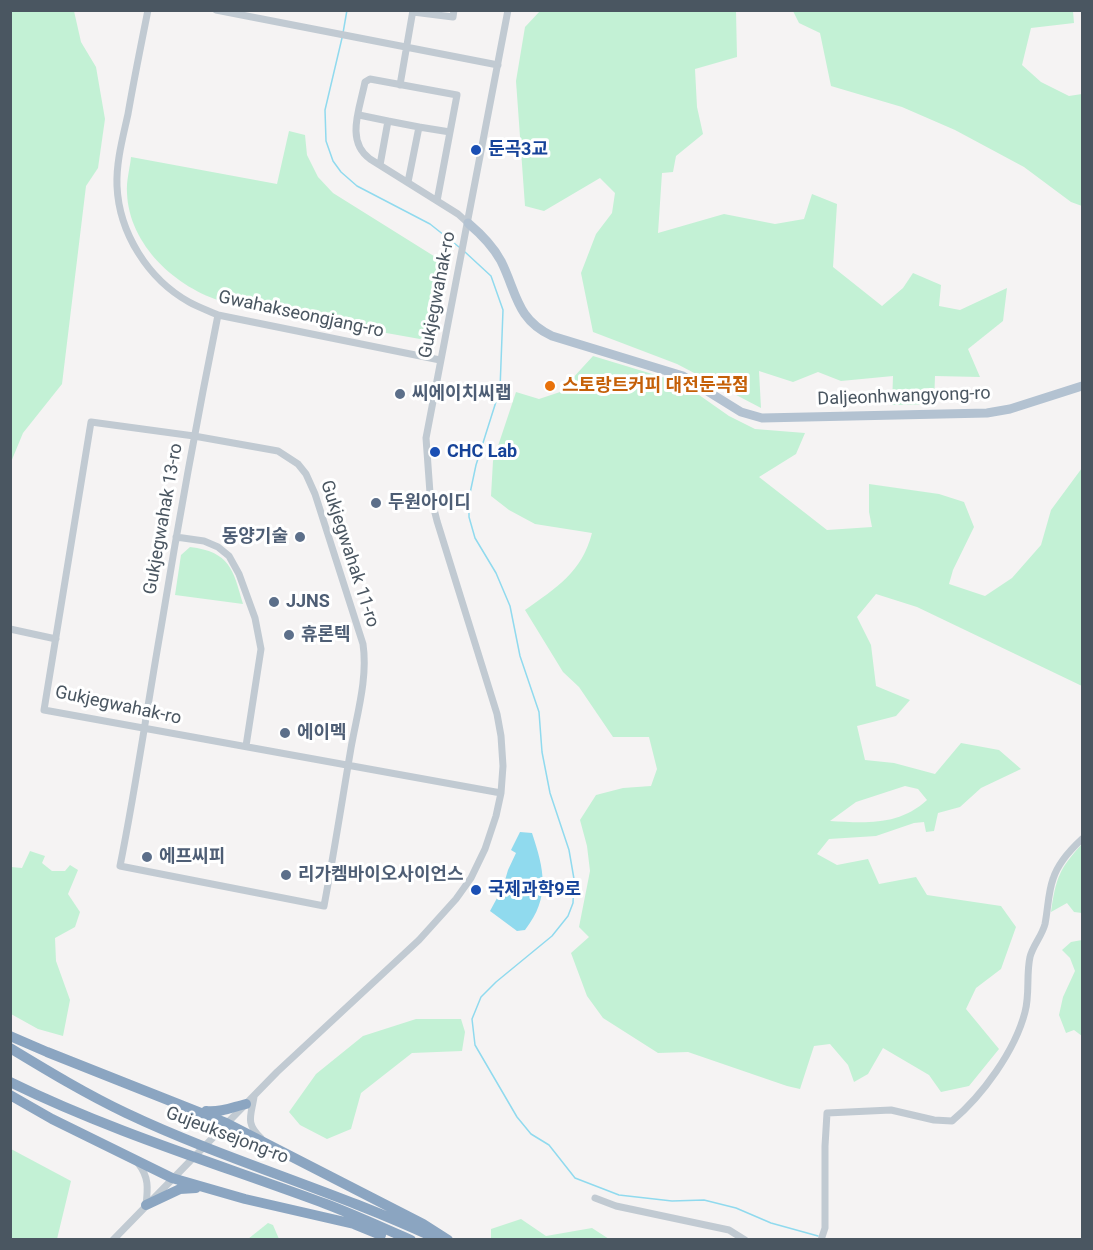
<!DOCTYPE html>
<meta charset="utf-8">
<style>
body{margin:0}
#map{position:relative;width:1093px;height:1250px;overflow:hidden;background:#f5f3f3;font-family:Roboto,sans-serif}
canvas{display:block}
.frame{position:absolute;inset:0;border:12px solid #4a5661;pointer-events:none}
</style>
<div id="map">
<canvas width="1093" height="1250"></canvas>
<div class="frame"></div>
</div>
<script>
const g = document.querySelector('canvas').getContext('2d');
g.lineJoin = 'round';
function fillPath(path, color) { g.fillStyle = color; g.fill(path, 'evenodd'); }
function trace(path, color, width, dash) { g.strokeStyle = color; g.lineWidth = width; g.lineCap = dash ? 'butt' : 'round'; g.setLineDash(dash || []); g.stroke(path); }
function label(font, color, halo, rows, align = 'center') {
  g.font = font + ' Roboto,"Noto Sans KR",sans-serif'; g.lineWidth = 6; g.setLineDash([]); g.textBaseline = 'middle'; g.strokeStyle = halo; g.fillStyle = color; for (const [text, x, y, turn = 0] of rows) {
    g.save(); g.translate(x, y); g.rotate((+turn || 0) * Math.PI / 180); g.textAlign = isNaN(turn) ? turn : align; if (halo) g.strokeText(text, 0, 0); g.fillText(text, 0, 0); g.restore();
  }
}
fillPath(new Path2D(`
 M11 10 74 11 81 42 96 67 105 119 98 168 86 186 62 384 23 433 11 462Z
 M540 11H736L737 57 695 69 697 107 703 134 676 156 673 172 662 173 658 233 724 214 775 224 804 219 812 194 837 204 833 267 882 306 903 288 913 273 941 285 939 306 960 310 1007 288 1003 321 968 349 980 377 935 376 934 404 892 405 893 376 841 381 818 372 793 382 759 371 761 408 677 364 593 332 581 273 596 234 612 213 615 193 600 178 544 211 525 206 516 81 525 27Z
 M793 11H1073L1074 23 1031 28 1022 65 1041 82 1069 96 1082 94V206L1071 202 1024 167 955 130 902 107 831 86 820 33 799 23Z
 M289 131 305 135 307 155 318 177 333 193 445 263 432 334 420 339C379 332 337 324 295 316 272 311 246 309 224 302 176 288 129 245 127 193 126 181 130 168 131 157L277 184Z
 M593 356 682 383 729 416 755 429 805 433 796 454 759 477 827 530 872 527 869 512V484L939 494 964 502 974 527 953 570 949 584 985 596 1012 578 1041 545 1051 510 1082 468V686L917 607 876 594 857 617 871 645 876 686 910 700 896 716 857 726 865 760 894 763 935 774 961 743 999 750 1021 769 981 788 960 807 938 813 934 831 926 832 924 822 914 823 876 836 829 839 817 854 837 865 868 859 879 884 916 877 927 895 1001 906 1016 927 1001 969 976 988 966 1009 999 1049 969 1086 941 1092 929 1075 883 1048 868 1074 854 1082 848 1065 830 1044 814 1046 800 1089 787 1086 688 1052 658 1053 603 1018 587 996 571 953 589 937 579 927 590 871 587 846 580 820 596 795 623 788 651 786 657 769 649 737H613L579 687 563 672 525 610C556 588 582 572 592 533L535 524 509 510 491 496 493 461 516 392 539 399 560 392ZM905 786 918 789 927 800C899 826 865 823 830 821L856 802Z
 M190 547C230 552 233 569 243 604L175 595 181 555Z
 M1082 844V913L1074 912 1067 903 1051 912C1056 878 1059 869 1082 844Z
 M30 851 45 856 42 863 52 871H65L70 865 78 870 68 894 80 912 75 927 55 938 56 961 70 1000 63 1036 38 1029 11 1014V867L22 868Z
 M1082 940V1036L1074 1030 1066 1033 1059 1015 1063 997 1075 971 1070 958 1062 950 1071 942Z
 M416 1019H461L465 1032 462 1051 412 1053 361 1093 351 1129 327 1139 300 1125 289 1112 316 1074 363 1036Z
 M11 1149 71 1181 57 1239H11Z
 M521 1219 546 1236 592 1228 609 1239H491V1229Z
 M268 1223 273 1225 279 1239H248Z`), '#c3f1d5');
fillPath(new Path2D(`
 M520 832 532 833C544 869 551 897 525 930L517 931 490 911 503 887 508 870 516 853 511 850Z`), '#90daee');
trace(new Path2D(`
 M343 33 347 10
 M342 38 325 110 326 141 333 161 341 172 357 186 430 224 459 247
 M465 252 491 276 503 310 500 389 476 465 469 498V517L475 538 496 573 510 606 520 656 539 712 542 752 550 793 569 850 574 879 573 903 568 916 552 936 496 982 481 997 472 1019 475 1045 517 1117 531 1134 549 1145 575 1178 619 1195 672 1201 704 1200 736 1208 771 1223 818 1236`), '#90daee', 1.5);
trace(new Path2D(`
 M148 10C141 45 134 79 128 114 123 137 116 162 117 186 119 233 148 279 189 302 198 307 209 311 218 315L440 360
 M216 10 498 65
 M413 12 453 17 454 10
 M400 85 413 10
 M359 115 388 121 380 165
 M388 121 419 127
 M408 182 419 127 450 132
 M437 201 457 95 370 79 365 82C360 108 345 141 370 159L458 214 468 223
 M218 315C197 419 178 524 161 628 147 708 136 787 120 866L324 906C334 853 342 801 351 748 357 714 368 678 363 644L315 494 306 474 298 464 278 451 194 436 91 422 44 710C196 738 349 765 501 793
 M176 537 204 541 218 547 229 556 239 574 255 618 261 649 246 746
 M10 629 56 639
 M254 1097C251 1116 245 1123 261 1138
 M138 1163C149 1177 148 1188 146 1205
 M595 1198 616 1206 729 1230 745 1240
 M113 1240 277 1072 419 940 456 899 471 878 485 849 496 816 501 793 503 766 501 736 497 714 437 521 430 493 426 438 508 10
 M821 1240 825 1228V1146L827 1113 891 1110 934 1120 952 1121C982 1096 1015 1051 1025 1012 1030 994 1026 975 1030 957 1033 945 1042 936 1045 924 1048 909 1048 893 1053 879 1058 863 1070 850 1082 839`), '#c1cad2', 7);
trace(new Path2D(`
 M468 223C481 234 493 246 501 261 517 293 516 319 552 336L683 376 741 412 762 418 987 413 1010 409 1082 386`), '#b3c2d1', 9);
trace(new Path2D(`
 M10 1036 47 1052 226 1123 423 1224 448 1240
 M10 1048C48 1071 86 1094 126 1113 225 1160 332 1190 431 1236
 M10 1082C112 1132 221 1165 326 1204 355 1215 383 1228 411 1240
 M10 1095 52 1119 172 1178 245 1199 354 1224 381 1235
 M206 1111C220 1113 233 1107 246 1104
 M146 1205 180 1189 196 1188`), '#8ba5c1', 10);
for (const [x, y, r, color] of [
 [476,150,6,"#1a4fb4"],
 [550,386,6,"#e8710a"],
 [400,394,6,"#5c6f8a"],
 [435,452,6,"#1a4fb4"],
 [376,503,6,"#5c6f8a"],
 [300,537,6,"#5c6f8a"],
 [274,602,6,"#5c6f8a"],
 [289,635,6,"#5c6f8a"],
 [285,733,6,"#5c6f8a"],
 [147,857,6,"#5c6f8a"],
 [286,875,6,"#5c6f8a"],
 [476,890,6,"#1a4fb4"]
]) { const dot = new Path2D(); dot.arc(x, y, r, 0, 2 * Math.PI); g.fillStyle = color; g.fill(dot); trace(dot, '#fff', 2); }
label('bold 18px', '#164399', '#fff', [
 ["둔곡3교",488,150],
 ["CHC Lab",447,452],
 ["국제과학9로",488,890]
], 'left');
label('18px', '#4a5661', '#fff', [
 ["Gukjegwahak-ro",438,295,-79],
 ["Gwahakseongjang-ro",301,315,12],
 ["Daljeonhwangyong-ro",904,397,-2],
 ["Gukjegwahak 13-ro",164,519,-80],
 ["Gukjegwahak 11-ro",349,554,72],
 ["Gukjegwahak-ro",118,706,12],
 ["Gujeuksejong-ro",227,1136,21]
]);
label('bold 18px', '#c56008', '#fff', [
 ["스토랑트커피 대전둔곡점",562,386]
], 'left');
label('bold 18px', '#4e5e75', '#fff', [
 ["씨에이치씨랩",412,394],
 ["두원아이디",388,503],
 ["동양기술",288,537,"right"],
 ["JJNS",286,602],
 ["휴론텍",301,635],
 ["에이멕",297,733],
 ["에프씨피",159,857],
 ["리가켐바이오사이언스",298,875]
], 'left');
</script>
